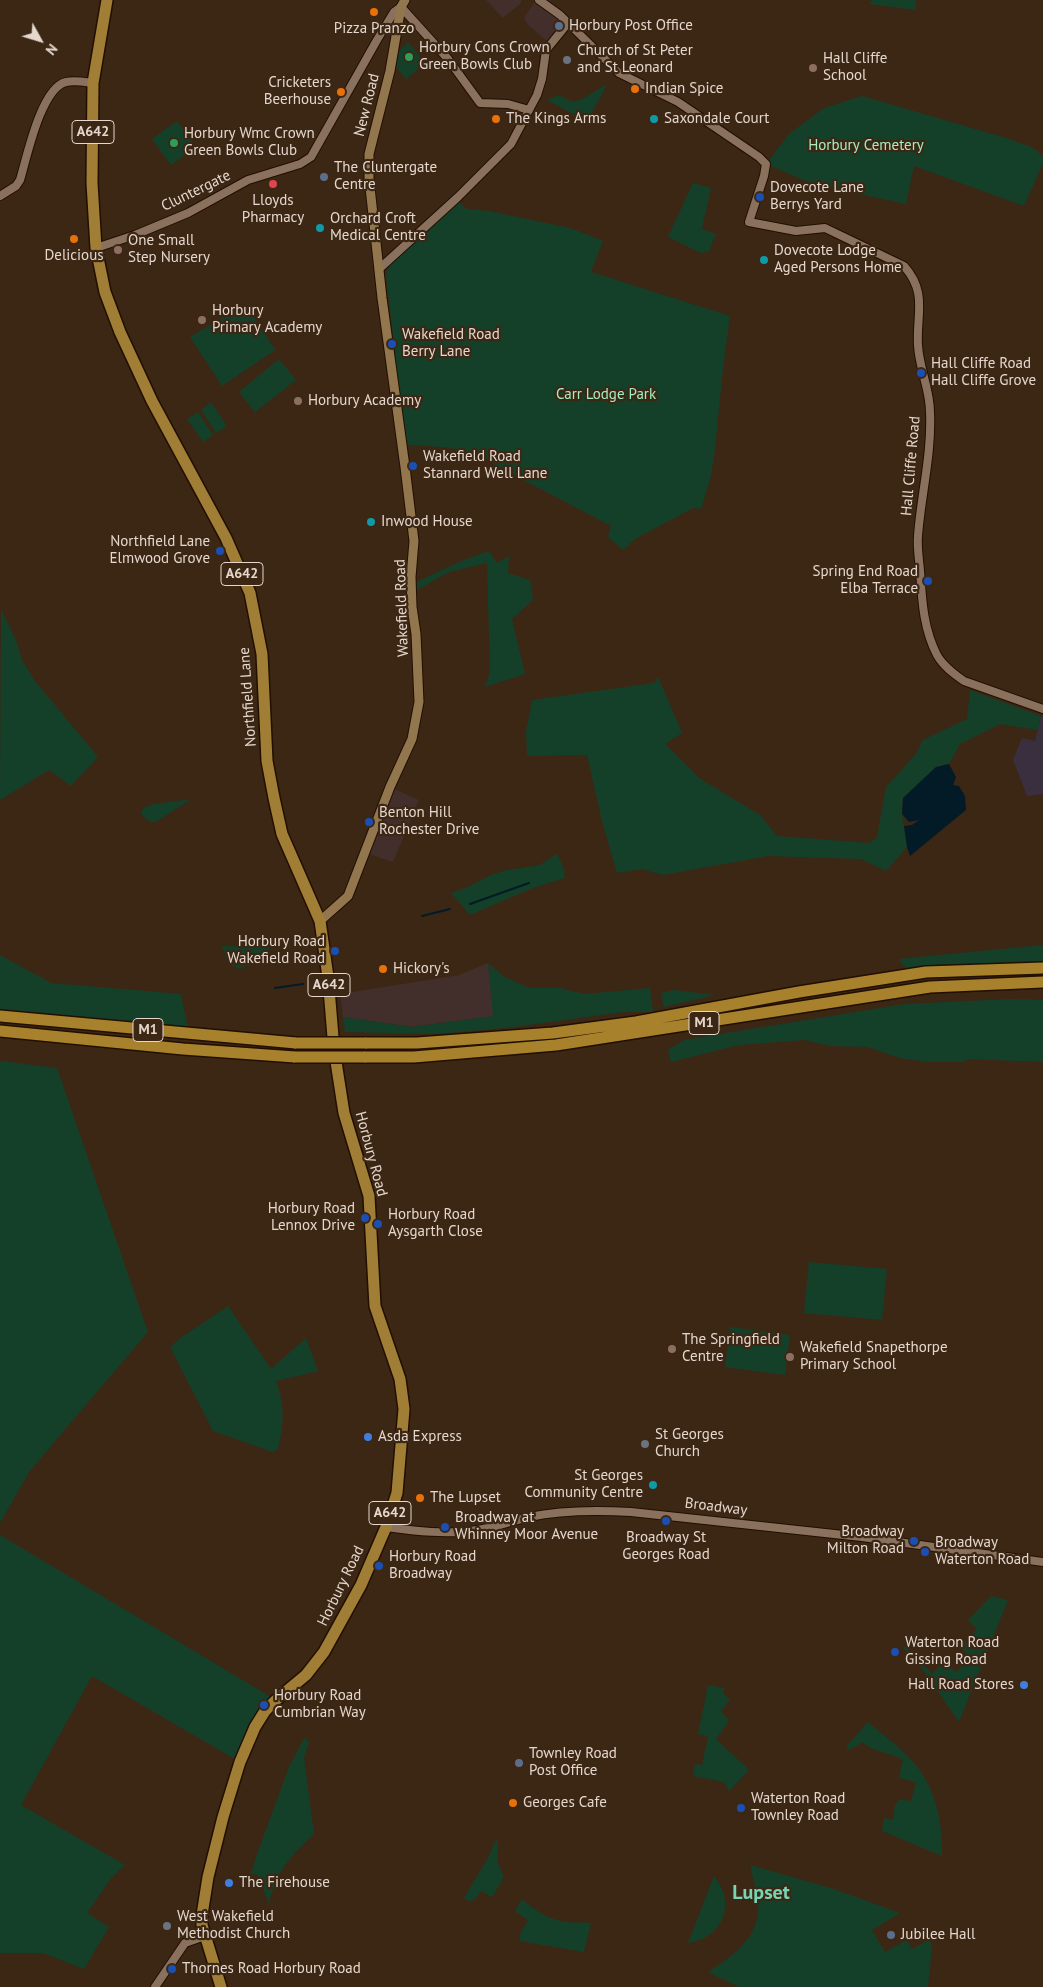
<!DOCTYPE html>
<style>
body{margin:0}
#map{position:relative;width:1043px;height:1987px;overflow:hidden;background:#3c2715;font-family:"PT Sans",sans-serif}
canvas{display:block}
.north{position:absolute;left:15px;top:15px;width:50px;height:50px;-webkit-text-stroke:4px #3c2715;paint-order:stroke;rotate:129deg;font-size:14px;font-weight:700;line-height:20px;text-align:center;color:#e5d7cd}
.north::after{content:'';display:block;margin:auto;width:18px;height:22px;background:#e5d7cd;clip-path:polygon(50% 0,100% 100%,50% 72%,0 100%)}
</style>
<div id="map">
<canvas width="1043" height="1987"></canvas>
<div class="north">N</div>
</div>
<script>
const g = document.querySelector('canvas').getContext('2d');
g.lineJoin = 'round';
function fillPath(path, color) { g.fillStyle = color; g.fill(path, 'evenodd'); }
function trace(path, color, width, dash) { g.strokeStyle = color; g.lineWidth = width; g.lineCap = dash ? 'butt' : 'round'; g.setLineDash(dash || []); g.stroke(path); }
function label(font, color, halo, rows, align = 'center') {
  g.font = font + ' "PT Sans",sans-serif'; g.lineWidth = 4.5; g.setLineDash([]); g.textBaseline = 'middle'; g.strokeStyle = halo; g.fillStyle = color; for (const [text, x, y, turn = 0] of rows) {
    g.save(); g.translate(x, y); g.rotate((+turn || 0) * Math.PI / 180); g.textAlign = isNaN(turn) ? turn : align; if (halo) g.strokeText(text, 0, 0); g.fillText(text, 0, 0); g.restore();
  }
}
fillPath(new Path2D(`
 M486 0H522L520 4 503 18Z
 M536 0H551L546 6 566 23 549 43 528 25 524 18Z
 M390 787 419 800 393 862 366 853Z
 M488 963 494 1016 412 1027 343 1017 340 994 459 975Z`), '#422e2a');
fillPath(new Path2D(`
 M1041 716 1043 717V794L1027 796 1013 760 1022 738 1035 741Z`), '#392f3f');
fillPath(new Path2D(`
 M872 0H916L915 10 869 4Z
 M408 42 425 63 406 79 396 67 399 51Z
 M605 85H607L587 121 547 100 559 95 573 102 584 98Z
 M862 96 1006 138 1034 148 1043 157V163L1024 206 914 166 906 204 813 184 766 164 789 134 824 108Z
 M177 121 196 147 171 165 152 139Z
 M693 183 711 188 702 229 716 234 709 251 701 253 668 237Z
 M457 200 467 209 489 211 570 228 603 241 591 272 730 316 723 369 715 448 711 476 701 509 693 508 635 539 623 550 608 537 611 526 493 464C474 446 427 446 402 445L392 370 394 345 386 275 389 266Z
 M246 304 275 350 222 386 190 337Z
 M279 359 296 380 255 412 239 392Z
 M211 402 227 426 216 433 201 410Z
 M198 412 213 435 203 442 187 419Z
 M489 551 497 563 509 556 508 573 530 580 533 600 512 619 525 674 485 687 490 672 487 563 449 572 417 590 416 582 466 559Z
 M1 609 16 640 22 660 34 680 98 757 71 786 49 770 0 800Z
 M658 677 682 733 665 744 699 778 760 815 777 836 869 843 877 837 886 787 916 754 923 740 967 719 970 690 1041 716 1038 730 1000 724 960 744 949 764 936 767 903 798 902 814 907 847 886 871 861 859 768 856 663 875 642 869 617 873 602 821 587 755 527 756 526 731 532 700 654 683Z
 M191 799 156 822H150L142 815V811L145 807 154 804Z
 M556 854C562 859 564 870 565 878L530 889 470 915 451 893 468 887 493 874 507 870 540 865Z
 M1043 945V961L906 968 898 959Z
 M222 946 269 947 270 959 238 969 228 963Z
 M0 955 51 983 181 994 188 1028 0 1010Z
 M488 963 503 976 529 988H560L585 994 650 988 653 1012H623L514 1027 436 1034 345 1032 343 1017 412 1027 493 1016Z
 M674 990 715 995 664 1007 661 993Z
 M1011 999 1043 1000V1062L968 1059 963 1062H929L899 1058 868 1047 830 1046 804 1040 739 1045 671 1062 668 1050 684 1040 904 1004Z
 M0 1061 57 1068 148 1332 29 1472 0 1523Z
 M809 1262 887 1269 882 1320 804 1313Z
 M228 1306 271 1369 306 1338 318 1371 276 1381C285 1407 284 1422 278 1449L273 1452 213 1431 170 1347 182 1337Z
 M730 1327 790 1335 785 1375 725 1367Z
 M0 1535 276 1700 240 1762 92 1676 21 1805 125 1865 112 1877 87 1913 109 1927 84 1969 43 1953H0Z
 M991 1596 1008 1600 959 1722 923 1670 903 1648 905 1646 932 1674 944 1661 956 1672 970 1657 960 1647 977 1629 968 1620Z
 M708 1685 724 1688 723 1693 730 1700 721 1711 729 1721 716 1739 749 1770 729 1791 724 1782 693 1776 695 1764 702 1765 708 1736 698 1734Z
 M868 1722C884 1736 902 1748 915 1764 936 1789 943 1824 942 1856L882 1831 884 1818 893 1820 895 1805 900 1799 911 1801 916 1782 899 1778 903 1759 870 1748 863 1742 849 1750 846 1747Z
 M304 1738 309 1742 304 1758 314 1834C292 1854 275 1873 269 1904L258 1875 251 1874 256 1857 289 1767Z
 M495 1841H498L497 1862 504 1877 492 1897 481 1891 474 1901 472 1899 470 1902 464 1898 489 1856Z
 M750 1865 831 1888 900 1913 872 1930 885 1952 907 1940 912 1949 930 1939 932 1947 928 1987H739L708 1972C732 1957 762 1935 758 1903 757 1890 753 1878 750 1865Z
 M714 1876C737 1904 723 1938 688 1943Z
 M522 1899C534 1910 549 1920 566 1922 574 1923 582 1922 591 1923L584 1952 519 1941 521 1932 528 1920 515 1911Z`), '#14402a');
fillPath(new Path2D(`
 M949 764 956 777 953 785 959 786 965 796 966 810 910 856 907 847 904 826 912 825 919 820 909 822 902 814 903 798 936 767Z`), '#031b27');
trace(new Path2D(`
 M470 904 529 883
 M422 916 450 909
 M275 988 303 984`), '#031b27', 2);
const tertiary = new Path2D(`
 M539 0 560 15 619 73 678 102 759 157 766 164 764 176 749 222 796 231 825 228 904 266C928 293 916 315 918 345 919 368 930 389 930 412 932 454 921 495 918 536 917 547 919 559 920 570 922 599 923 628 937 655 943 666 954 674 964 681L1043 709
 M0 196 16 186 20 180C27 157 41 88 66 82 75 80 85 82 93 83
 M96 248 135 235 188 213 248 180 300 164 311 157 377 40 394 12 401 7 448 59 480 103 508 104 529 110
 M379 269 458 197 511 144 537 95 542 79 546 50 568 23
 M386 1527C415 1531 447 1535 477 1530 494 1528 511 1521 529 1517 562 1510 597 1510 631 1512L862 1537 1043 1562
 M155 1987 185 1943 205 1936`);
const secondary = new Path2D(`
 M320 921 348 896 390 787 412 739 419 702 416 634 412 607 411 577 414 541 405 467 382 298 369 178V154L390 71 401 7 405 0`);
const trunk = new Path2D(`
 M107 0 93 83 92 183 96 248 105 292 120 332 152 401 226 538 250 593 262 654 267 761 274 798 282 834 320 921 328 977 334 1049 344 1113 369 1196 375 1306 400 1379 404 1409 397 1493 386 1527 361 1585 324 1652 306 1675 276 1700 265 1711 255 1727 240 1762 223 1817 208 1877 202 1915V1925L221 1987`);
const motorway = new Path2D(`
 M0 1016 296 1043
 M0 1031 183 1049 295 1057
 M365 1043H417L553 1033 636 1022 799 992 926 972 1043 968
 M364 1057H414L556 1045 930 987 1043 982`);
trace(tertiary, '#220f01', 10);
trace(secondary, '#220f01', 11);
trace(trunk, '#220f01', 14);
trace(motorway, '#220f01', 14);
trace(tertiary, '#89715d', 8);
trace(secondary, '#92764e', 9);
trace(trunk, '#a17e36', 11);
trace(motorway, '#a7812c', 11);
const motorwayBridge = new Path2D(`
 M296 1043H365
 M295 1057H364`);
trace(motorwayBridge, '#220f01', 14, []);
trace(motorwayBridge, '#a7812c', 11);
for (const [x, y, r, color] of [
 [374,12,5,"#e8710a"],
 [559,26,5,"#5c6f8a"],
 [409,57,5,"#2e9e5b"],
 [567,60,5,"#6b7280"],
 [813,68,5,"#8d6e63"],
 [635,89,5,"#e8710a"],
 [341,92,5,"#e8710a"],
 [496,119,5,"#e8710a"],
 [654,119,5,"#0f9aa8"],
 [174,143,5,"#2e9e5b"],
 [324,177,5,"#5c6f8a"],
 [273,184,5,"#e0444e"],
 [760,197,5,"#1a4fb4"],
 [320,228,5,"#0f9aa8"],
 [74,239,5,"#e8710a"],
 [118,250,5,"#8d6e63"],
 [764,260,5,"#0f9aa8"],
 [202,320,5,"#8d6e63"],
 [392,344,5,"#1a4fb4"],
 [921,373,5,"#1a4fb4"],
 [298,401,5,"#8d6e63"],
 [413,466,5,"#1a4fb4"],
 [371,522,5,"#0f9aa8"],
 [220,551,5,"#1a4fb4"],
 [928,581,5,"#1a4fb4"],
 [369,822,5,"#1a4fb4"],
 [335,951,5,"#1a4fb4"],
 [383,969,5,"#e8710a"],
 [365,1218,5,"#1a4fb4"],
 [378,1224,5,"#1a4fb4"],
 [672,1349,5,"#8d6e63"],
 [790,1357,5,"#8d6e63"],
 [368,1437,5,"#3f7fe0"],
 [645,1444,5,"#6b7280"],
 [653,1485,5,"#0f9aa8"],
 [420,1498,5,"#e8710a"],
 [666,1521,5,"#1a4fb4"],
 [445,1527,5,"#1a4fb4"],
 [914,1541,5,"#1a4fb4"],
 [925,1552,5,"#1a4fb4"],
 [379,1566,5,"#1a4fb4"],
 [895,1652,5,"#1a4fb4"],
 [1024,1685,5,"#3f7fe0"],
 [264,1705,5,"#1a4fb4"],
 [519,1763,5,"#5c6f8a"],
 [513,1803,5,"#e8710a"],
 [741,1808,5,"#1a4fb4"],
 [229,1883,5,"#3f7fe0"],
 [167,1926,5,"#6b7280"],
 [891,1935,5,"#5c6f8a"],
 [172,1969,5,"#1a4fb4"]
]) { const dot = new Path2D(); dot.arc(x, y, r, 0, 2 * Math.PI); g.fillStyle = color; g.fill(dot); trace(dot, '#3c2715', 2); }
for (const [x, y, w] of [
 [93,132,42],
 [242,574,42],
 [329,985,42],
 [704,1023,30],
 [148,1030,30],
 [390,1513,42]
]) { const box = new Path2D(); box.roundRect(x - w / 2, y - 11.5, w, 23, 4); g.fillStyle = '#3c2715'; g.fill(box); trace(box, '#e5d7cd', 1); }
label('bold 14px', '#e5d7cd', null, [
 ["A642",93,132],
 ["A642",242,574],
 ["A642",329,985],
 ["M1",704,1023],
 ["M1",148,1030],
 ["A642",390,1513]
]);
label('15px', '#e5d7cd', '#3c2715', [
 ["Horbury Post Office",569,26],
 ["Pizza Pranzo",374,29,"center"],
 ["Horbury Cons Crown",419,48],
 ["Green Bowls Club",419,65],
 ["Church of St Peter",577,51],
 ["and St Leonard",577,68],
 ["Hall Cliffe",823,59],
 ["School",823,76],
 ["Cricketers",331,83,"right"],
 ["Beerhouse",331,100,"right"],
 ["Indian Spice",645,89],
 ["The Kings Arms",506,119],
 ["Saxondale Court",664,119],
 ["Horbury Wmc Crown",184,134],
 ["Green Bowls Club",184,151],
 ["The Cluntergate",334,168],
 ["Centre",334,185],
 ["Dovecote Lane",770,188],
 ["Berrys Yard",770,205],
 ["Lloyds",273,201,"center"],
 ["Pharmacy",273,218,"center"],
 ["Orchard Croft",330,219],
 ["Medical Centre",330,236],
 ["One Small",128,241],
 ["Step Nursery",128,258],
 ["Dovecote Lodge",774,251],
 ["Aged Persons Home",774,268],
 ["Delicious",74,256,"center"],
 ["Horbury",212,311],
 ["Primary Academy",212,328],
 ["Wakefield Road",402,335],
 ["Berry Lane",402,352],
 ["Hall Cliffe Road",931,364],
 ["Hall Cliffe Grove",931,381],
 ["Horbury Academy",308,401],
 ["Wakefield Road",423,457],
 ["Stannard Well Lane",423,474],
 ["Inwood House",381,522],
 ["Northfield Lane",210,542,"right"],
 ["Elmwood Grove",210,559,"right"],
 ["Spring End Road",918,572,"right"],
 ["Elba Terrace",918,589,"right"],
 ["Benton Hill",379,813],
 ["Rochester Drive",379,830],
 ["Horbury Road",325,942,"right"],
 ["Wakefield Road",325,959,"right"],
 ["Hickory's",393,969],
 ["Horbury Road",355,1209,"right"],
 ["Lennox Drive",355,1226,"right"],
 ["Horbury Road",388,1215],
 ["Aysgarth Close",388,1232],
 ["The Springfield",682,1340],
 ["Centre",682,1357],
 ["Wakefield Snapethorpe",800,1348],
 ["Primary School",800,1365],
 ["St Georges",655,1435],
 ["Church",655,1452],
 ["Asda Express",378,1437],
 ["St Georges",643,1476,"right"],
 ["Community Centre",643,1493,"right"],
 ["The Lupset",430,1498],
 ["Broadway at",455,1518],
 ["Whinney Moor Avenue",455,1535],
 ["Broadway",904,1532,"right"],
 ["Milton Road",904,1549,"right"],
 ["Broadway St",666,1538,"center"],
 ["Georges Road",666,1555,"center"],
 ["Broadway",935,1543],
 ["Waterton Road",935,1560],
 ["Horbury Road",389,1557],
 ["Broadway",389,1574],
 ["Waterton Road",905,1643],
 ["Gissing Road",905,1660],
 ["Hall Road Stores",1014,1685,"right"],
 ["Horbury Road",274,1696],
 ["Cumbrian Way",274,1713],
 ["Townley Road",529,1754],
 ["Post Office",529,1771],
 ["Waterton Road",751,1799],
 ["Townley Road",751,1816],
 ["Georges Cafe",523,1803],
 ["The Firehouse",239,1883],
 ["West Wakefield",177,1917],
 ["Methodist Church",177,1934],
 ["Jubilee Hall",901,1935],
 ["Thornes Road Horbury Road",182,1969]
], 'left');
label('15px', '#e5d7cd', '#3c2715', [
 ["New Road",367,105,-76],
 ["Cluntergate",196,191,-26],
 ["Hall Cliffe Road",911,466,-85],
 ["Wakefield Road",402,608,-92],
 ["Northfield Lane",248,697,-94],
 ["Horbury Road",371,1154,75],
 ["Broadway",716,1507,7],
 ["Horbury Road",341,1586,-64]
]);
label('15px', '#a4edc1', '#3c2715', [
 ["Horbury Cemetery",866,146],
 ["Carr Lodge Park",606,395]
]);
label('bold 20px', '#77d5b6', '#3c2715', [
 ["Lupset",761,1893]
]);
</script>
